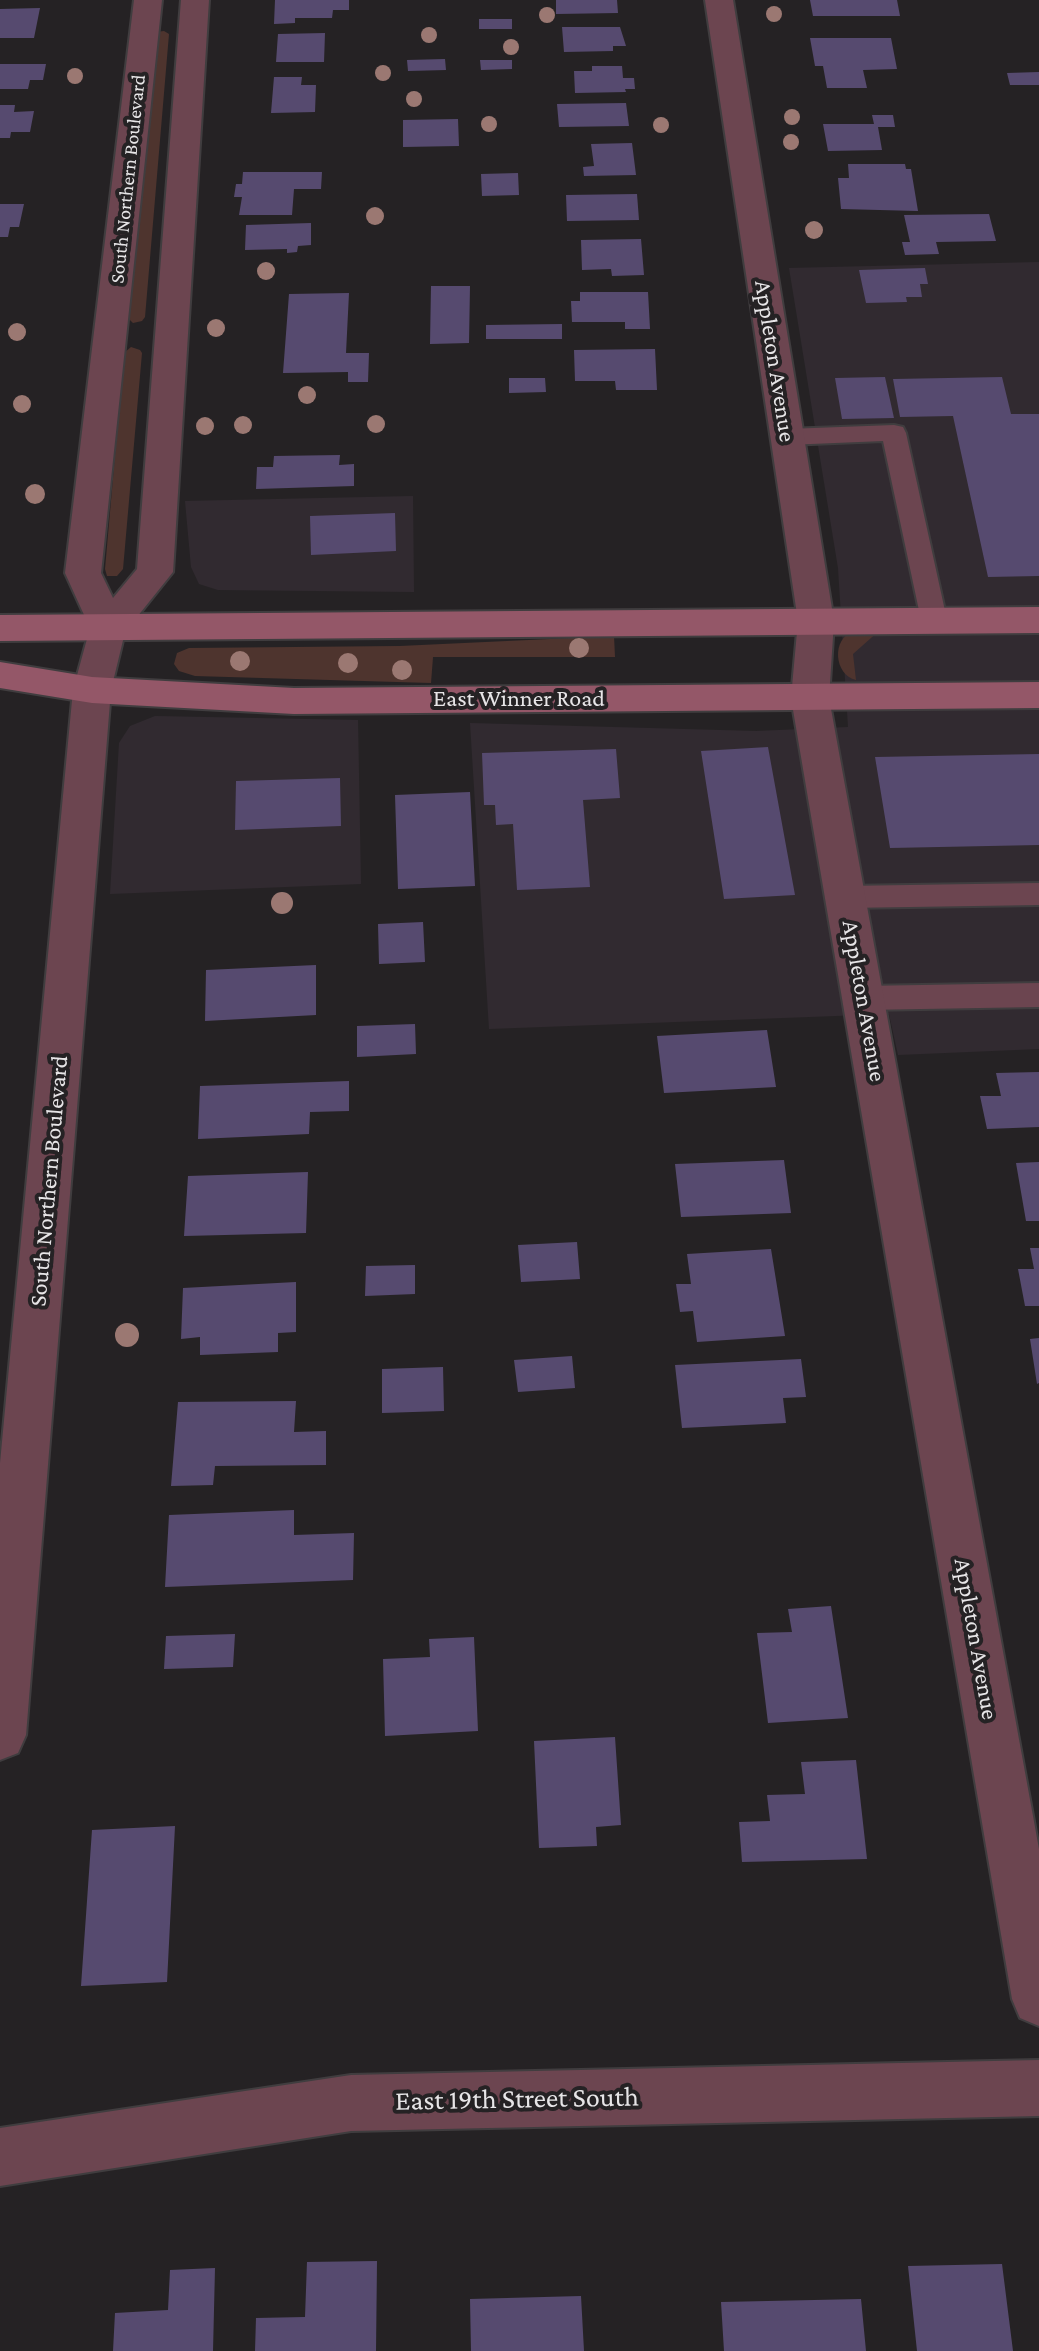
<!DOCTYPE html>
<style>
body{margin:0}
canvas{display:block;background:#252224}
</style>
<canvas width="1039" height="2351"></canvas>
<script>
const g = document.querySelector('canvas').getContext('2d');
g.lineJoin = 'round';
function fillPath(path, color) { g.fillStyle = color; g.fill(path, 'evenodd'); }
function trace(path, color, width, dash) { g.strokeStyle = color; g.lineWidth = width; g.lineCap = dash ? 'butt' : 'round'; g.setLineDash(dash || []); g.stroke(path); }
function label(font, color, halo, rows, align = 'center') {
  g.font = font + ' "Crimson Pro",serif'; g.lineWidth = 8; g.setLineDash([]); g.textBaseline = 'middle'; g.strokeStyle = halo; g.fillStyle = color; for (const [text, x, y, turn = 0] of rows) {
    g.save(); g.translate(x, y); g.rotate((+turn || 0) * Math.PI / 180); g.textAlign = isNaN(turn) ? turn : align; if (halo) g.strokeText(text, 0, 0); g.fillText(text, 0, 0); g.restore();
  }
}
fillPath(new Path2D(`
 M1039 262V1049L898 1055 889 1014 489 1029 470 723 756 731 848 727 838 568 789 268Z
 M413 496 414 592 218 590 199 584 191 567 185 501Z
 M155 716 358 720 361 884 110 894 119 743 130 726Z`), '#312a30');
fillPath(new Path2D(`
 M164 31 169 34 145 317 142 321 133 323 128 318 156 32Z
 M131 347 140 350 142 353 123 569 117 576H107L105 569 124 353Z
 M880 630 853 654 856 680C834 675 831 638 854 631 861 628 872 630 880 630Z
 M614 636 615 657H433L431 683 195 676 179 671 174 664 177 653 189 648 400 646Z`), '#4e342e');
fillPath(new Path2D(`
 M275 0H349V10H333L332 18H295V23L274 24Z
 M556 0H617L618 13 556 14Z
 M810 0H897L900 16H813Z
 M40 8 34 38H0V9Z
 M479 19H512V29H479Z
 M562 27H620L626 46H613V51L564 52Z
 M325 33 324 62H276L278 34Z
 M810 38H891L897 69 863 70 867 88H827L823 66H815Z
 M445 59 446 70 408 71 407 60Z
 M480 60H512V69L481 70Z
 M0 64H46L43 80H30L28 89H0Z
 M592 66H622L623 78H634L635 89H625L626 92 575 93 574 71H592Z
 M1039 72V85H1010L1007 73Z
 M274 77H302L301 85H316L315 112 271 113Z
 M626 103 629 126 559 127 557 104Z
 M0 105H15L14 112 34 111 30 132H11L10 138H0Z
 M872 115H893L895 127H878L882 150 828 151 823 124H874Z
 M458 119 459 146 403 147V120Z
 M632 143 636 175 584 176 583 167 594 166 591 144Z
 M848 164H905L906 169H911L918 211 841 209 838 178H849Z
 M243 172H322L321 189H294L292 215H239L242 197H234L236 184H242Z
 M518 173 519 195 482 196 481 174Z
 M637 194 639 220 567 221 566 195Z
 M0 204H24L19 227H10L8 237H0Z
 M989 214 996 241 936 242 939 254 905 255 902 242H910L904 215Z
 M311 223V245L298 246 297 252 287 253V249L245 250 246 225Z
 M641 239 644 275 612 276 611 269 582 270 581 240Z
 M925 268 928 284H920L922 297H906L907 302 866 303 859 270Z
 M431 286H470L469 343 430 344Z
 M580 292H648L650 329H625V322H572L571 301H580Z
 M349 293 346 353H369L368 382H348V372L283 373 289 294Z
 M562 324V339H486V325Z
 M655 349 657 390H616L615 381H575L574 350Z
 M885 377 894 418 842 419 835 378Z
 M1002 377 1011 414H1039V576L988 577 953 416 900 417 893 379Z
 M509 378H545L546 392 509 393Z
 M340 455 339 465 354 464V486L256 489 257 467H273L274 456Z
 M395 513 396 551 311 555 310 516Z
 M768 747 795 895 724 899 701 751Z
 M616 749 620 798 583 800 590 887 517 890 513 824 496 825 495 805H484L482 753Z
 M1039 754V845L890 848 875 757Z
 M340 778 341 826 235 830 236 781Z
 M470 792 475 886 398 889 395 795Z
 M423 922 425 962 379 964 378 924Z
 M316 965V1015L205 1021 206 970Z
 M415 1024 416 1054 357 1057V1026Z
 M767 1030 776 1087 664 1093 657 1036Z
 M1039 1072V1127L987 1129 980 1096H1001L996 1073Z
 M349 1081V1111L310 1112 309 1134 198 1139 200 1086Z
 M784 1160 791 1213 681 1217 675 1164Z
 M1039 1162V1221H1026L1016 1163Z
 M308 1172 306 1233 184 1236 188 1176Z
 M577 1242 580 1279 521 1282 518 1245Z
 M1030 1248H1039V1306H1025L1018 1269H1034Z
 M771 1249 785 1336 697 1342 693 1311 680 1312 676 1284H691L687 1254Z
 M415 1265V1294L365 1296 366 1266Z
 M296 1282V1332L278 1333V1352L200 1355V1337L181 1339 183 1288Z
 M1039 1338V1383L1037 1384 1030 1339Z
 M572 1356 575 1388 518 1392 514 1360Z
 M801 1359 806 1397 783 1398 786 1423 682 1428 675 1365Z
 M443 1367 444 1411 382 1413V1369Z
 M296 1401 294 1432 326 1431V1465L215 1466 213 1485 171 1486 178 1402Z
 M294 1510V1535L354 1533 353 1580 165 1587 169 1515Z
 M831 1606 848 1718 768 1723 757 1633 792 1632 788 1609Z
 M235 1634 233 1667 164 1669 166 1636Z
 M474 1637 478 1731 385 1736 383 1659 430 1657 429 1639Z
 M615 1737 621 1825 596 1827 597 1846 539 1848 534 1741Z
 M856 1760 867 1859 742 1862 739 1822 770 1821 767 1795 805 1794 801 1762Z
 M175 1826 167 1982 81 1986 92 1830Z
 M377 2261 376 2351H255L256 2318 305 2317 307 2262Z
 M1002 2264 1013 2351H917L908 2266Z
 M215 2268 213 2351H113L115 2313 168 2310 170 2270Z
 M581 2296 584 2351H471L470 2299Z
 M861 2299 866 2351H724L721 2302Z`), '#564a6f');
const lane = new Path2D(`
 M894 425 903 427 906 433 947 620 943 626 934 629 925 626 921 620 883 441 787 445 778 443 775 437 778 431 787 429Z
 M1039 883V905L845 908 835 905 830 897 835 889 845 886Z
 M1039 983V1007L863 1010 852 1006 848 998 852 990 863 986Z`);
const street = new Path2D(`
 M134 0H162L101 573 113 598 137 569 181 0H209L173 572 125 632 111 690 26 1735 18 1753 0 1760V1463L73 690 90 628 65 573Z
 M705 0H733L834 621 829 698 1039 1849V2026L1020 2018 1012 1999 791 698 798 621Z
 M1039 2060V2116L351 2131 0 2186V2128L351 2075Z`);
const secondary = new Path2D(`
 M1039 607V633L0 641V615Z
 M0 662 92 677 294 688 1039 682V708L294 714 92 703 0 688Z`);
trace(lane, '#403d3f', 4);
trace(street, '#403d3f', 4);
trace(secondary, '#403d3f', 4);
fillPath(lane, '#6c4550');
fillPath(street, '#6c4550');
fillPath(secondary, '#945768');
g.fillStyle = '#9b7872';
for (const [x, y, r] of [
 [774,14,8],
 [547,15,8],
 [429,35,8],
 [511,47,8],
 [383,73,8],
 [75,76,8],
 [414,99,8],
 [792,117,8],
 [489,124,8],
 [661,125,8],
 [791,142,8],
 [375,216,9],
 [814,230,9],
 [266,271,9],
 [216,328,9],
 [17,332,9],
 [307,395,9],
 [22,404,9],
 [376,424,9],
 [243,425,9],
 [205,426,9],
 [35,494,10],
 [579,648,10],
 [240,661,10],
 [348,663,10],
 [402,670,10],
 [282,903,11],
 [127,1335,12]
]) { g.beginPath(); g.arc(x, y, r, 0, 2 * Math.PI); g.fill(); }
label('20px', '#e7e5e7', '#252224', [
 ["South Northern Boulevard",128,179,-84]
]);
label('24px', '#e7e5e7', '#252224', [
 ["Appleton Avenue",775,361,81],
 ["East Winner Road",519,699],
 ["Appleton Avenue",864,1001,80],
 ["South Northern Boulevard",49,1181,-85],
 ["Appleton Avenue",976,1639,80]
]);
label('28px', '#e7e5e7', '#252224', [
 ["East 19th Street South",517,2099,-1]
]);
</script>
